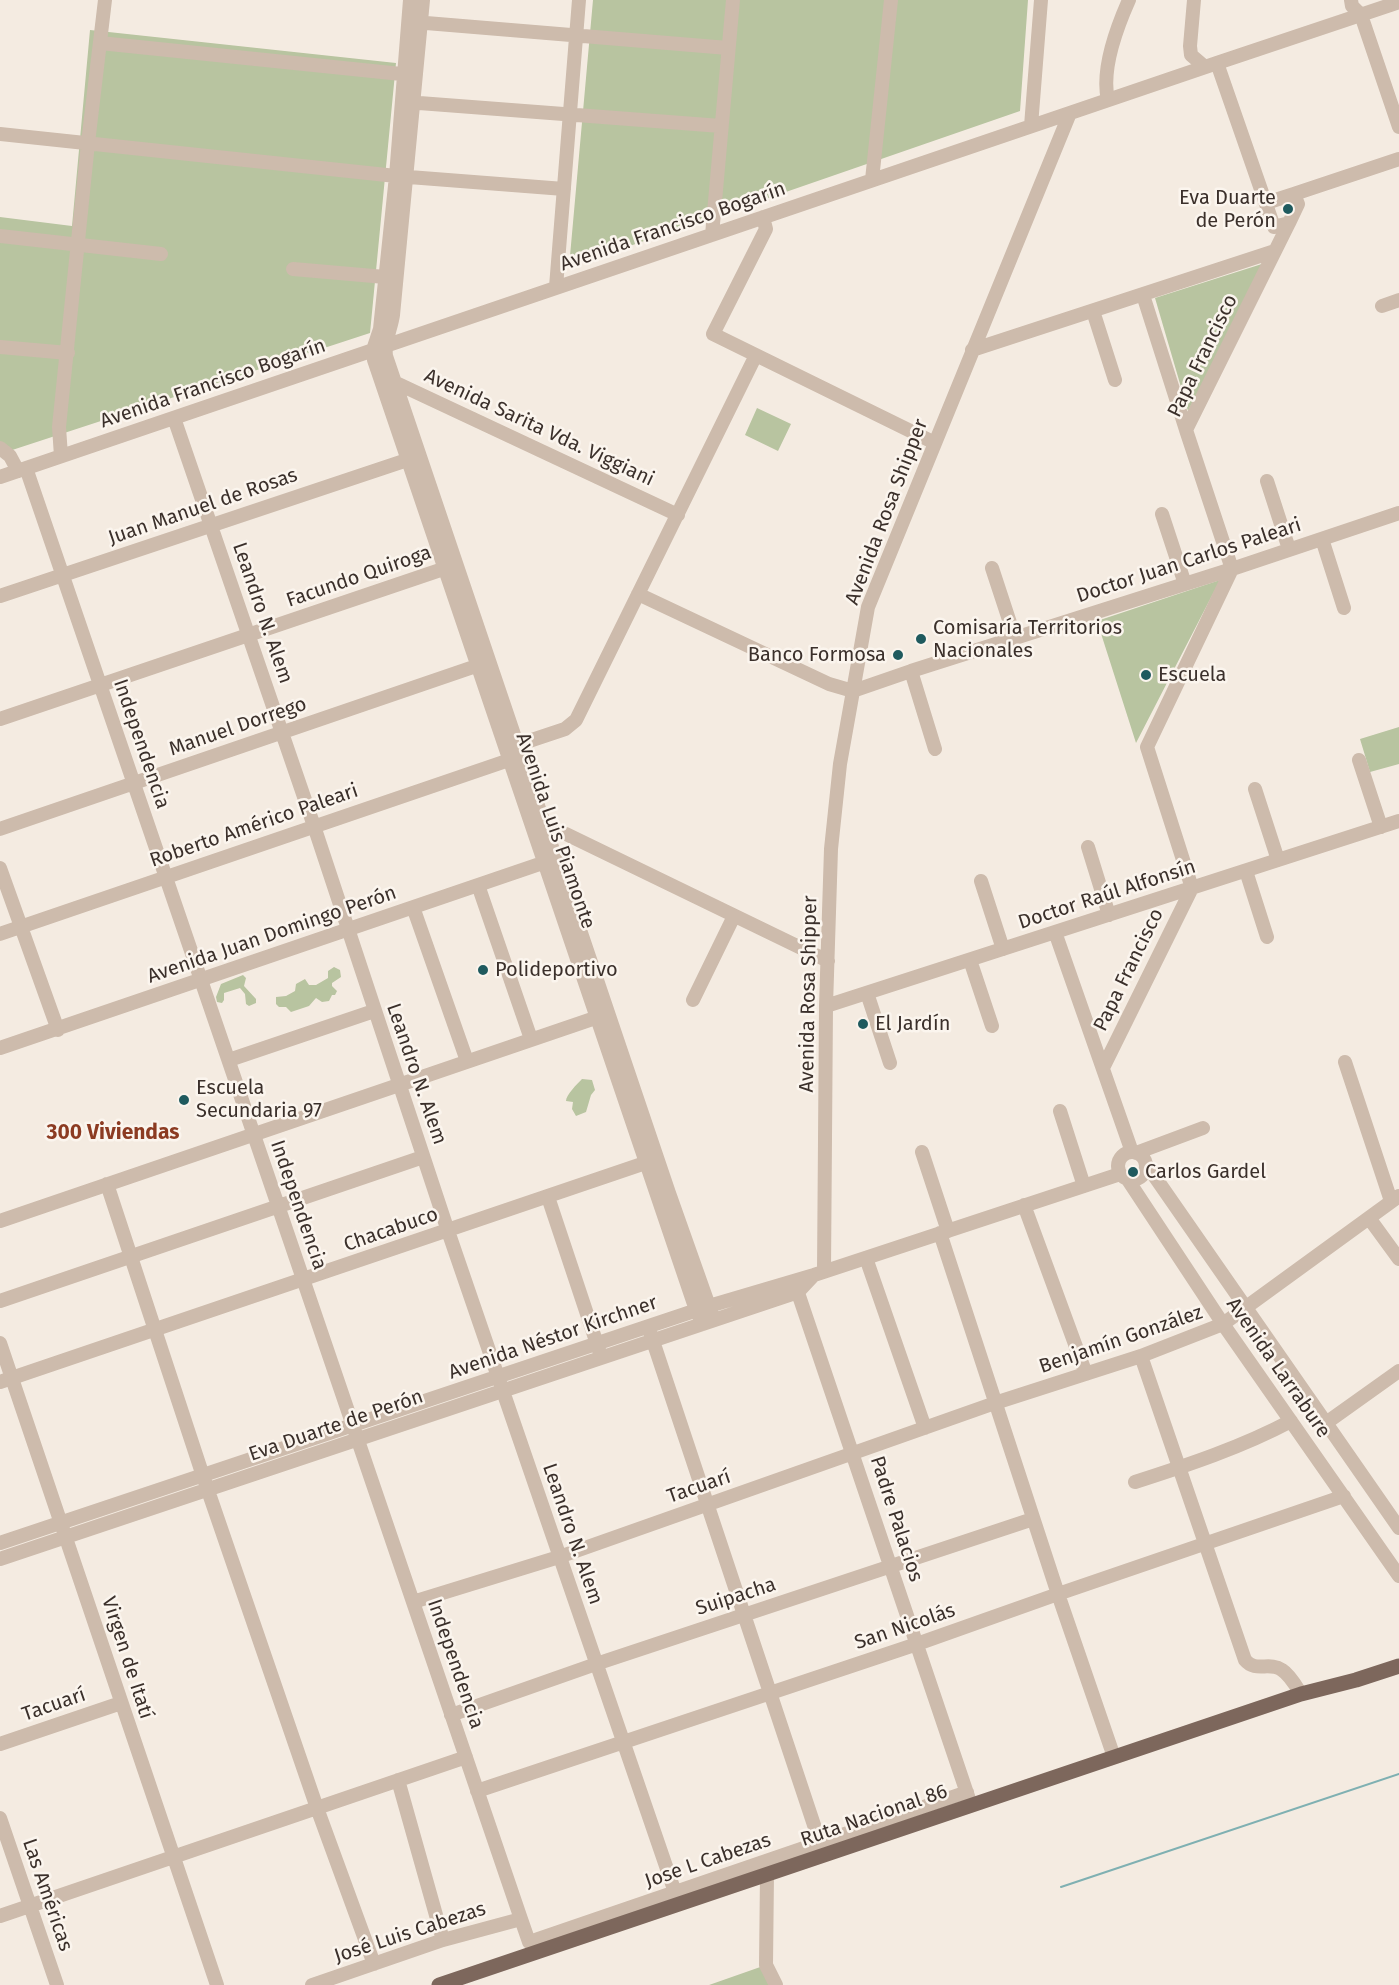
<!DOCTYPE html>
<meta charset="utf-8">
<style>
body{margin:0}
canvas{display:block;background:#f4ebe1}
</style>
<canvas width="1399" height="1985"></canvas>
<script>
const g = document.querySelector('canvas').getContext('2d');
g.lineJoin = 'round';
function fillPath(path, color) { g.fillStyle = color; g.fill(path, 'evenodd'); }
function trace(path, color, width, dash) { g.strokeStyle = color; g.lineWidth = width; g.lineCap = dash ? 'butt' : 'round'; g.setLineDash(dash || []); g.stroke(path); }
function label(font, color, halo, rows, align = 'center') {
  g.font = font + ' "Fira Sans",sans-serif'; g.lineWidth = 5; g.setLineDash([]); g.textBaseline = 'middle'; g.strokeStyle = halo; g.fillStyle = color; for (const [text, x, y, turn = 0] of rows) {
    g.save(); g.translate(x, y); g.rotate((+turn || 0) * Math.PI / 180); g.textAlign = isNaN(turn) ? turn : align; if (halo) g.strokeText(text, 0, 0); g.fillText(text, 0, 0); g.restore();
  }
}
fillPath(new Path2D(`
 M593 0H1028L1020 111 569 267Z
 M90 30 396 63 370 333 0 454V217L72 226Z
 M1265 263 1188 411 1155 298Z
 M757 408 791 424 778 451 745 435Z
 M1220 580 1136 743 1097 621Z
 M1399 727V764L1370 772 1360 739Z
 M334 967 340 970 341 977 332 983V986L337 991 335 995H332L329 1001 322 1002 316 998 309 1006 291 1012 286 1007H279L276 1004V997L286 996 295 991 296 984 305 979 309 985H316L328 978V971Z
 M243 975 246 978 244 986 256 999V1003L249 1006 246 1004 245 994 240 988 224 993V1000L222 1003 217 1002 216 997 221 984Z
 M582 1079 592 1080 595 1090 591 1095 586 1112 576 1116 572 1109 573 1102 566 1101C566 1095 577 1084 582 1079Z
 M766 1965 773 1985H709Z`), '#b8c4a0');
trace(new Path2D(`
 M1061 1887 1399 1774`), '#7fb0b2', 2);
trace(new Path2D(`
 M410 0 396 176 380 329 373 350 374 360 696 1310 703 1324
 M423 0 393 315C391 329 384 342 386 356L669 1193 714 1320
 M1194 0 1190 46 1191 55 1205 67
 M1351 0 1352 6 1361 15 1399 127
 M414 22 728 48
 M100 43 411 75
 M1217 63 1399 2
 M1108 100C1101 70 1117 27 1129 0
 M406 102 721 126
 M1031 126 1041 0
 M0 134 396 176 564 189
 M872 180 891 0
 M1294 194 1399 159
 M763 217 766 229 713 334 935 443
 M712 235 733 0
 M0 236 161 254
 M293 269 385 277
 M556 287 579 0
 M1143 295 1186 430
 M1382 306 1399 300
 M1093 311 1115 380
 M0 347 68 353
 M972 350 1275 251
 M392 381 678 515
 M174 418 314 826 448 1231 679 1904
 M0 448 10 456 18 471
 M61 456 59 427 88 143 105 0
 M26 468C192 951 356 1436 521 1919L529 1942 536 1952
 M0 477 1217 63 1274 227 1289 223 1298 204 1294 194 1266 203
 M1267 481 1289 549
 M1162 514 1185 584
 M1322 539 1344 608
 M992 568 1015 638
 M638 594 829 684 853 691 911 671 1232 569 1399 513
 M0 596 416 457
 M911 671 935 749
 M0 719 452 566
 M511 747 565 729 576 720 756 355
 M1359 760 1381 827
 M1255 789 1278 860
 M0 829 485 663
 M540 834H566L828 961
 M1088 847 1109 915
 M0 868 58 1030
 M1246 871 1267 937
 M981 881 1003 949
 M478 885 531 1039
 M413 907 467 1061
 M1055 932 1132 1152
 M0 934 518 757
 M970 960 992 1026
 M867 993 890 1063
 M693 1000 734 916
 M826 1006 1399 821
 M0 1048 551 860
 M229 1060 374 1011
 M1345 1062 1391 1201
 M1104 1066 1192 888 1147 747 1232 569 1186 430 1289 223
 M1060 1111 1084 1186
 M1118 1166a14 14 0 1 1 28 0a14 14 0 1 1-28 0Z
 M922 1152 948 1231
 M1136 1153 1203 1128
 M1146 1164 1399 1528
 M1128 1180 1223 1324 1399 1576
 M107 1184 203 1476 317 1808 374 1964
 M548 1197 600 1353
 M1024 1205 1086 1374
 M1369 1218 1399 1259
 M0 1221 604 1015
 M940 1233 1058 1594 1114 1757
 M866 1258 925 1428
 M824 1271 826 1006 831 849 840 764 868 607 1070 113
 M795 1284 971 1805
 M0 1301 423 1157
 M650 1332 824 1855
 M0 1343 217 1985
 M1141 1356 1245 1660C1256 1673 1269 1661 1282 1670 1290 1675 1296 1686 1301 1694
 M0 1382 654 1160
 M1326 1423 1399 1371
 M1135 1482C1188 1465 1242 1447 1291 1421
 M0 1543 709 1306 814 1275 1120 1174
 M0 1559 798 1292 814 1275
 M413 1602 559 1557 995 1403 1141 1356 1223 1324 1399 1196
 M451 1715 596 1664 1033 1519
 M0 1744 121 1703
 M398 1780 443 1940
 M477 1791 917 1644 1058 1594 1344 1496
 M0 1818 57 1985
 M767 1874 766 1965 776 1985
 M0 1916 466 1757
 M529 1942 967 1792
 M312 1985 443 1940 521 1919`), '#cdbbac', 14);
trace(new Path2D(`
 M439 1985 1301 1694 1356 1680 1399 1666`), '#7d675c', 15);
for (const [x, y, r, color] of [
 [1288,209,6,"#1f5a5e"],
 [921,639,6,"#1f5a5e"],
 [898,655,6,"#1f5a5e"],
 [1146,675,6,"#1f5a5e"],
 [483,970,6,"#1f5a5e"],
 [863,1024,6,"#1f5a5e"],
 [184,1100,6,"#1f5a5e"],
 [1133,1172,6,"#1f5a5e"]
]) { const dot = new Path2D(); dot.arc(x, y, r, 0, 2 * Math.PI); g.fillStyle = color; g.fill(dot); trace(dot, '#fbf5ee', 2); }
label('20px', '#3b302b', '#fbf5ee', [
 ["Eva Duarte",1276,198,"right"],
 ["de Perón",1276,221,"right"],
 ["Comisaría Territorios",933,628],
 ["Nacionales",933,651],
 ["Banco Formosa",886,655,"right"],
 ["Escuela",1158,675],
 ["Polideportivo",495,970],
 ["El Jardín",875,1024],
 ["Escuela",196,1088],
 ["Secundaria 97",196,1111],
 ["Carlos Gardel",1145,1172]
], 'left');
label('20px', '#3b302b', '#fbf5ee', [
 ["Avenida Francisco Bogarín",673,227,-19],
 ["Papa Francisco",1203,356,-64],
 ["Avenida Francisco Bogarín",213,384,-19],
 ["Avenida Sarita Vda. Viggiani",539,428,25],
 ["Juan Manuel de Rosas",203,507,-19],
 ["Avenida Rosa Shipper",887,512,-69],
 ["Doctor Juan Carlos Paleari",1189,561,-18],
 ["Facundo Quiroga",359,577,-19],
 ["Leandro N. Alem",262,613,71],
 ["Manuel Dorrego",238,727,-19],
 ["Independencia",141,744,71],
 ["Roberto Américo Paleari",254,826,-19],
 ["Avenida Luis Piamonte",555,831,71],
 ["Doctor Raúl Alfonsín",1107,895,-18],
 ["Avenida Juan Domingo Perón",272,935,-19],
 ["Papa Francisco",1129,970,-64],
 ["Avenida Rosa Shipper",809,994,-89],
 ["Leandro N. Alem",416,1074,71],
 ["Independencia",298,1205,71],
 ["Chacabuco",391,1230,-19],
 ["Avenida Néstor Kirchner",553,1338,-19],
 ["Benjamín González",1121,1340,-19],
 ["Avenida Larrabure",1278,1368,55],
 ["Eva Duarte de Perón",336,1426,-19],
 ["Tacuarí",699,1487,-19],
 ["Padre Palacios",896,1519,72],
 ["Leandro N. Alem",572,1534,71],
 ["Suipacha",736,1597,-18],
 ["San Nicolás",905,1627,-19],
 ["Virgen de Itatí",127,1658,72],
 ["Independencia",455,1664,71],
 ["Tacuarí",54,1705,-19],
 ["Ruta Nacional 86",874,1816,-19],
 ["Jose L Cabezas",708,1861,-19],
 ["Las Américas",47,1895,71],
 ["José Luis Cabezas",410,1933,-18]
]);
label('bold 21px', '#8c3b22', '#fbf5ee', [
 ["300 Viviendas",113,1133]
]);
</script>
